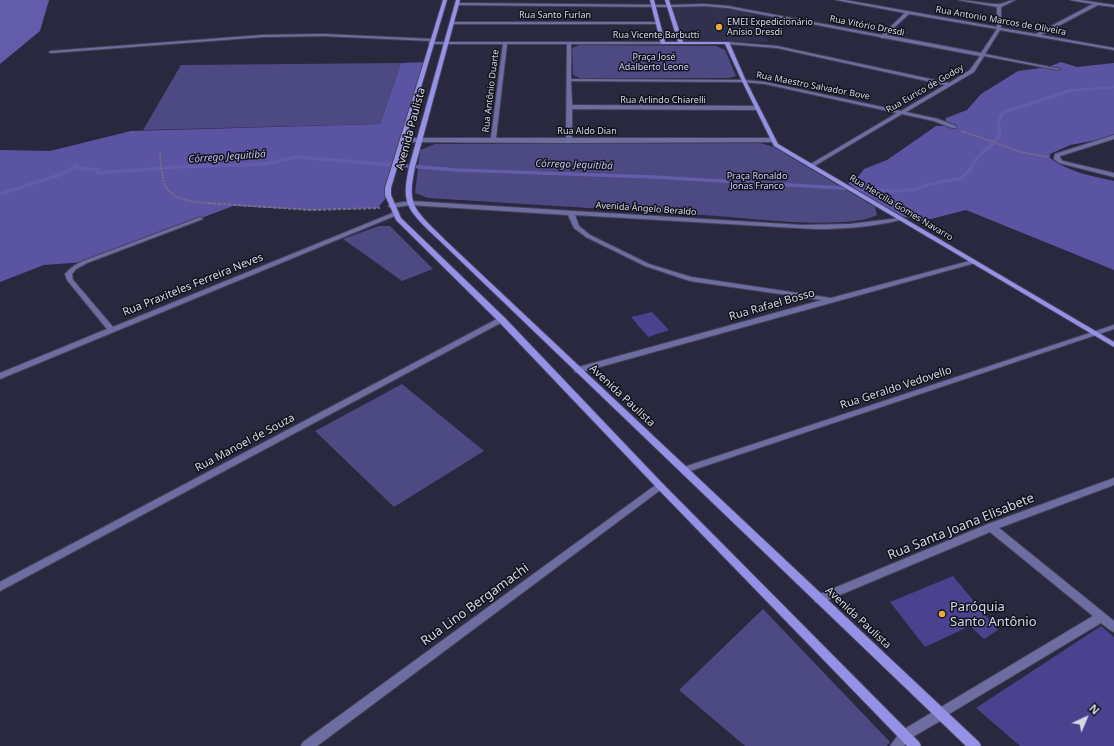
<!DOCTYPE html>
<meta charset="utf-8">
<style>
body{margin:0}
#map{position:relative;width:1114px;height:746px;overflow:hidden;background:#29283f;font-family:"Noto Sans",sans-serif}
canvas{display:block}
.north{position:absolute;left:1066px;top:698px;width:40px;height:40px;-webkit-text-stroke:3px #12121d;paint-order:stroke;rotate:44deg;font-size:11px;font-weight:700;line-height:16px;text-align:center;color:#d7d8e7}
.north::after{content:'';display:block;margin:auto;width:14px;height:18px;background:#d7d8e7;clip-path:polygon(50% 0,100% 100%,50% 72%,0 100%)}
</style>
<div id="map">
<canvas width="1114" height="746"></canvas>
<div class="north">N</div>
</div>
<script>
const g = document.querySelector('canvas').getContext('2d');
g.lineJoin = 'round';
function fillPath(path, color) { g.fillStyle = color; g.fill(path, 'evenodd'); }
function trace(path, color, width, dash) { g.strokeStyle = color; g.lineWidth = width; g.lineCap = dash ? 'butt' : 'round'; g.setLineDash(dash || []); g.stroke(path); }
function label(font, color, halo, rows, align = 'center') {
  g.font = font + ' "Noto Sans",sans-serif'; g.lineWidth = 3; g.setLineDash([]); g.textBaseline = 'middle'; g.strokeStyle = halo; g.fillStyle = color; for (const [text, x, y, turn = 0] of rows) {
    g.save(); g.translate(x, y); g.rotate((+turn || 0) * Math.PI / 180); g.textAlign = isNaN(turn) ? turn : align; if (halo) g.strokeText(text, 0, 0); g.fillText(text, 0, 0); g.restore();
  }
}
fillPath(new Path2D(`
 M703 6 753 13 768 42H683L671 7Z`), '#31304e');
fillPath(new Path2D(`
 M580 45 716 46 725 50 736 76 729 78H580L573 75 572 48Z
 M401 63 380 124 143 130 181 65Z
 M760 143 774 147 875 207 877 215C849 230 753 219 718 216 621 210 524 204 428 198L415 193 420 150 435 144Z
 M379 226H390L433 269 402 281 343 239Z
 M402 384 484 451 394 507 315 431Z
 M763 609 890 742 887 746H745L679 690Z`), '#4d4982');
fillPath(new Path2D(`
 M426 62 388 195 378 208 311 210 233 206 85 262 44 265 0 282V150L50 151 131 131 380 124 401 63Z
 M1061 62 1077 67 1114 63V137L1070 145 1050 154V158C1068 172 1092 176 1114 181V270L966 210 923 221 896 215 875 205 848 183 858 177 864 169 887 160 936 126H945L946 118 967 110 981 94 1018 71 1048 67Z`), '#5b54a3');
fillPath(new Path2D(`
 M0 0H49L40 31 0 64Z`), '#625cab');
trace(new Path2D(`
 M1066 91 1114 87`), '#625cab', 2.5);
trace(new Path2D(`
 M0 194 62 174 77 165 78 168 98 170V173L177 167 264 164 298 157 457 170 653 177 893 191 915 190 927 185 962 178 969 171 977 158 1000 136 998 124 1002 113 1072 90`), '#625cab', 3.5);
fillPath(new Path2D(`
 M652 312 669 330 648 337 631 317Z
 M953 576 998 630 984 639 970 626 925 647 890 602Z
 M1101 626 1114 637V746H1020L976 708Z`), '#4a428e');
const street = new Path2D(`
 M836 0H845L997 27V7L958 0C971 0 984 4 997 4 1003 5 1008 0 1015 0L1001 7V28L1036 34 1093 4 1070 0H1080L1114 5V7L1098 5 1041 35 1114 48V50L1000 30 985 54 1060 69 1058 70 984 56 974 72 906 112 938 119 956 126V128H952L934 121 902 114 811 168 808 166 809 165 897 113 765 84 744 82 571 81 572 105 757 106 760 108 757 110 572 109V138H773L776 140 773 142 569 143 402 142 399 140 402 138H491L503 44H429V42H665V44H571V79L744 80 765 82 901 111 945 85 777 48 727 44 725 43 727 42 777 46 949 83 970 70 980 56 884 38H882L880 37 728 8 704 6 670 7 457 5 455 4 457 3 670 5 704 4 728 6 882 35 905 13ZM909 14 997 29 981 53 886 35ZM507 44H567L566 138H496Z
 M452 22H658L660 23 658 24H451V22Z
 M323 34 432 39 434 40 432 41 323 36 263 37 51 53 49 52 51 51 263 35Z
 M1114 135V139L1060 156V158L1063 161 1114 173V177L1059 163 1054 159 1055 154Z
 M410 201 802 225 850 224 900 218V220C872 227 843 229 814 229L575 215 579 226 590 235 649 264 691 277 831 298 973 260 976 262 975 263 578 373 575 372 574 370 575 368 822 300 690 281 645 266 586 237 574 228 568 215 410 205 391 208 388 206 391 204Z
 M395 212 397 213V215L0 379V373L107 329 67 280 65 274C70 268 76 264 83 261L198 218 200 217 203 219 87 263 76 269 72 274 73 280 113 327Z
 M499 318H505L506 320 0 591V582Z
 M1114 325V329L687 472H681L679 470 681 468Z
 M1114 478V485L999 528 1114 621V632L1110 630 1101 623 944 717 942 720 909 739 904 746H890L901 731 1093 616 990 532 823 602 819 603 815 602 814 599 815 596 988 524Z
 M660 483 663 484 665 486 663 488 317 746H301L303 742 657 484Z`);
const secondary = new Path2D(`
 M443 0H447L391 188V195L401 218 505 318 663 484 919 742 921 746H907L657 488 499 322 396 220 385 195V188Z
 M456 0H460L415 167C413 178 410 190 413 201 416 214 436 230 445 240L979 742 981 746H966L441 242C431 232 410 215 407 201 404 190 407 178 409 167Z
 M650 0H654L665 42H678L665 0H669L683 42H729L746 81 778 144 1114 342V347L774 146 742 81 725 44H661Z`);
trace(street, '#45445a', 2);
trace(secondary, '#45445a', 2);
trace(new Path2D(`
 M962 131 1021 152 1047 157
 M160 153C161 164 161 181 168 190 179 203 201 202 216 204`), '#737387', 1.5, [2, 1]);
trace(new Path2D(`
 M208 203 311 210 380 208`), '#737387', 2, [3.5, 1.5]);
fillPath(street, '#6e6da2');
fillPath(secondary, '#9591e6');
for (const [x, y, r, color] of [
 [719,27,4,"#eda83b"],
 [942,614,4,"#eda83b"]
]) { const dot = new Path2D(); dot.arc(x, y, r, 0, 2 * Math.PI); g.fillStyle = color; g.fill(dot); trace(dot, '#12121d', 1.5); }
label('9px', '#d7d8e7', '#12121d', [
 ["Rua Santo Furlan",555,15],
 ["Rua Antonio Marcos de Oliveira",1001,21,10],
 ["Rua Vitório Dresdi",867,26,11],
 ["Rua Vicente Barbutti",656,35],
 ["Rua Maestro Salvador Bove",813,86,11],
 ["Rua Eurico de Godoy",925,89,-30],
 ["Rua Antônio Duarte",491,91,-83],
 ["Rua Arlindo Chiarelli",663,100],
 ["Rua Aldo Dian",587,131],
 ["Rua Hercília Gomes Navarro",901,208,31],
 ["Avenida Ângelo Beraldo",646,209,4]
]);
label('9px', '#d7d8e7', '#12121d', [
 ["EMEI Expedicionário",727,22],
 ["Anísio Dresdi",727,32]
], 'left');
label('9px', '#cfd0fc', '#12121d', [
 ["Praça José",654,57],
 ["Adalberto Leone",654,67],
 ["Praça Ronaldo",757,176],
 ["Jonas Franco",757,186]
]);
label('italic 10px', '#c2c2ee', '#12121d', [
 ["Córrego Jequitibá",227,157,-4],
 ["Córrego Jequitibá",574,165,2]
]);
label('11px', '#d7d8e7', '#12121d', [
 ["Avenida Paulista",411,129,-75],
 ["Rua Praxiteles Ferreira Neves",193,285,-22],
 ["Rua Rafael Bosso",772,305,-16],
 ["Rua Geraldo Vedovello",896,388,-18],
 ["Avenida Paulista",622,396,43],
 ["Rua Manoel de Souza",245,443,-28],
 ["Avenida Paulista",858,618,43]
]);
label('13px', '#d7d8e7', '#12121d', [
 ["Rua Santa Joana Elisabete",961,527,-22],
 ["Rua Lino Bergamachi",475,605,-36]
]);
label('13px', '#d7d8e7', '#12121d', [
 ["Paróquia",950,607],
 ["Santo Antônio",950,622]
], 'left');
</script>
